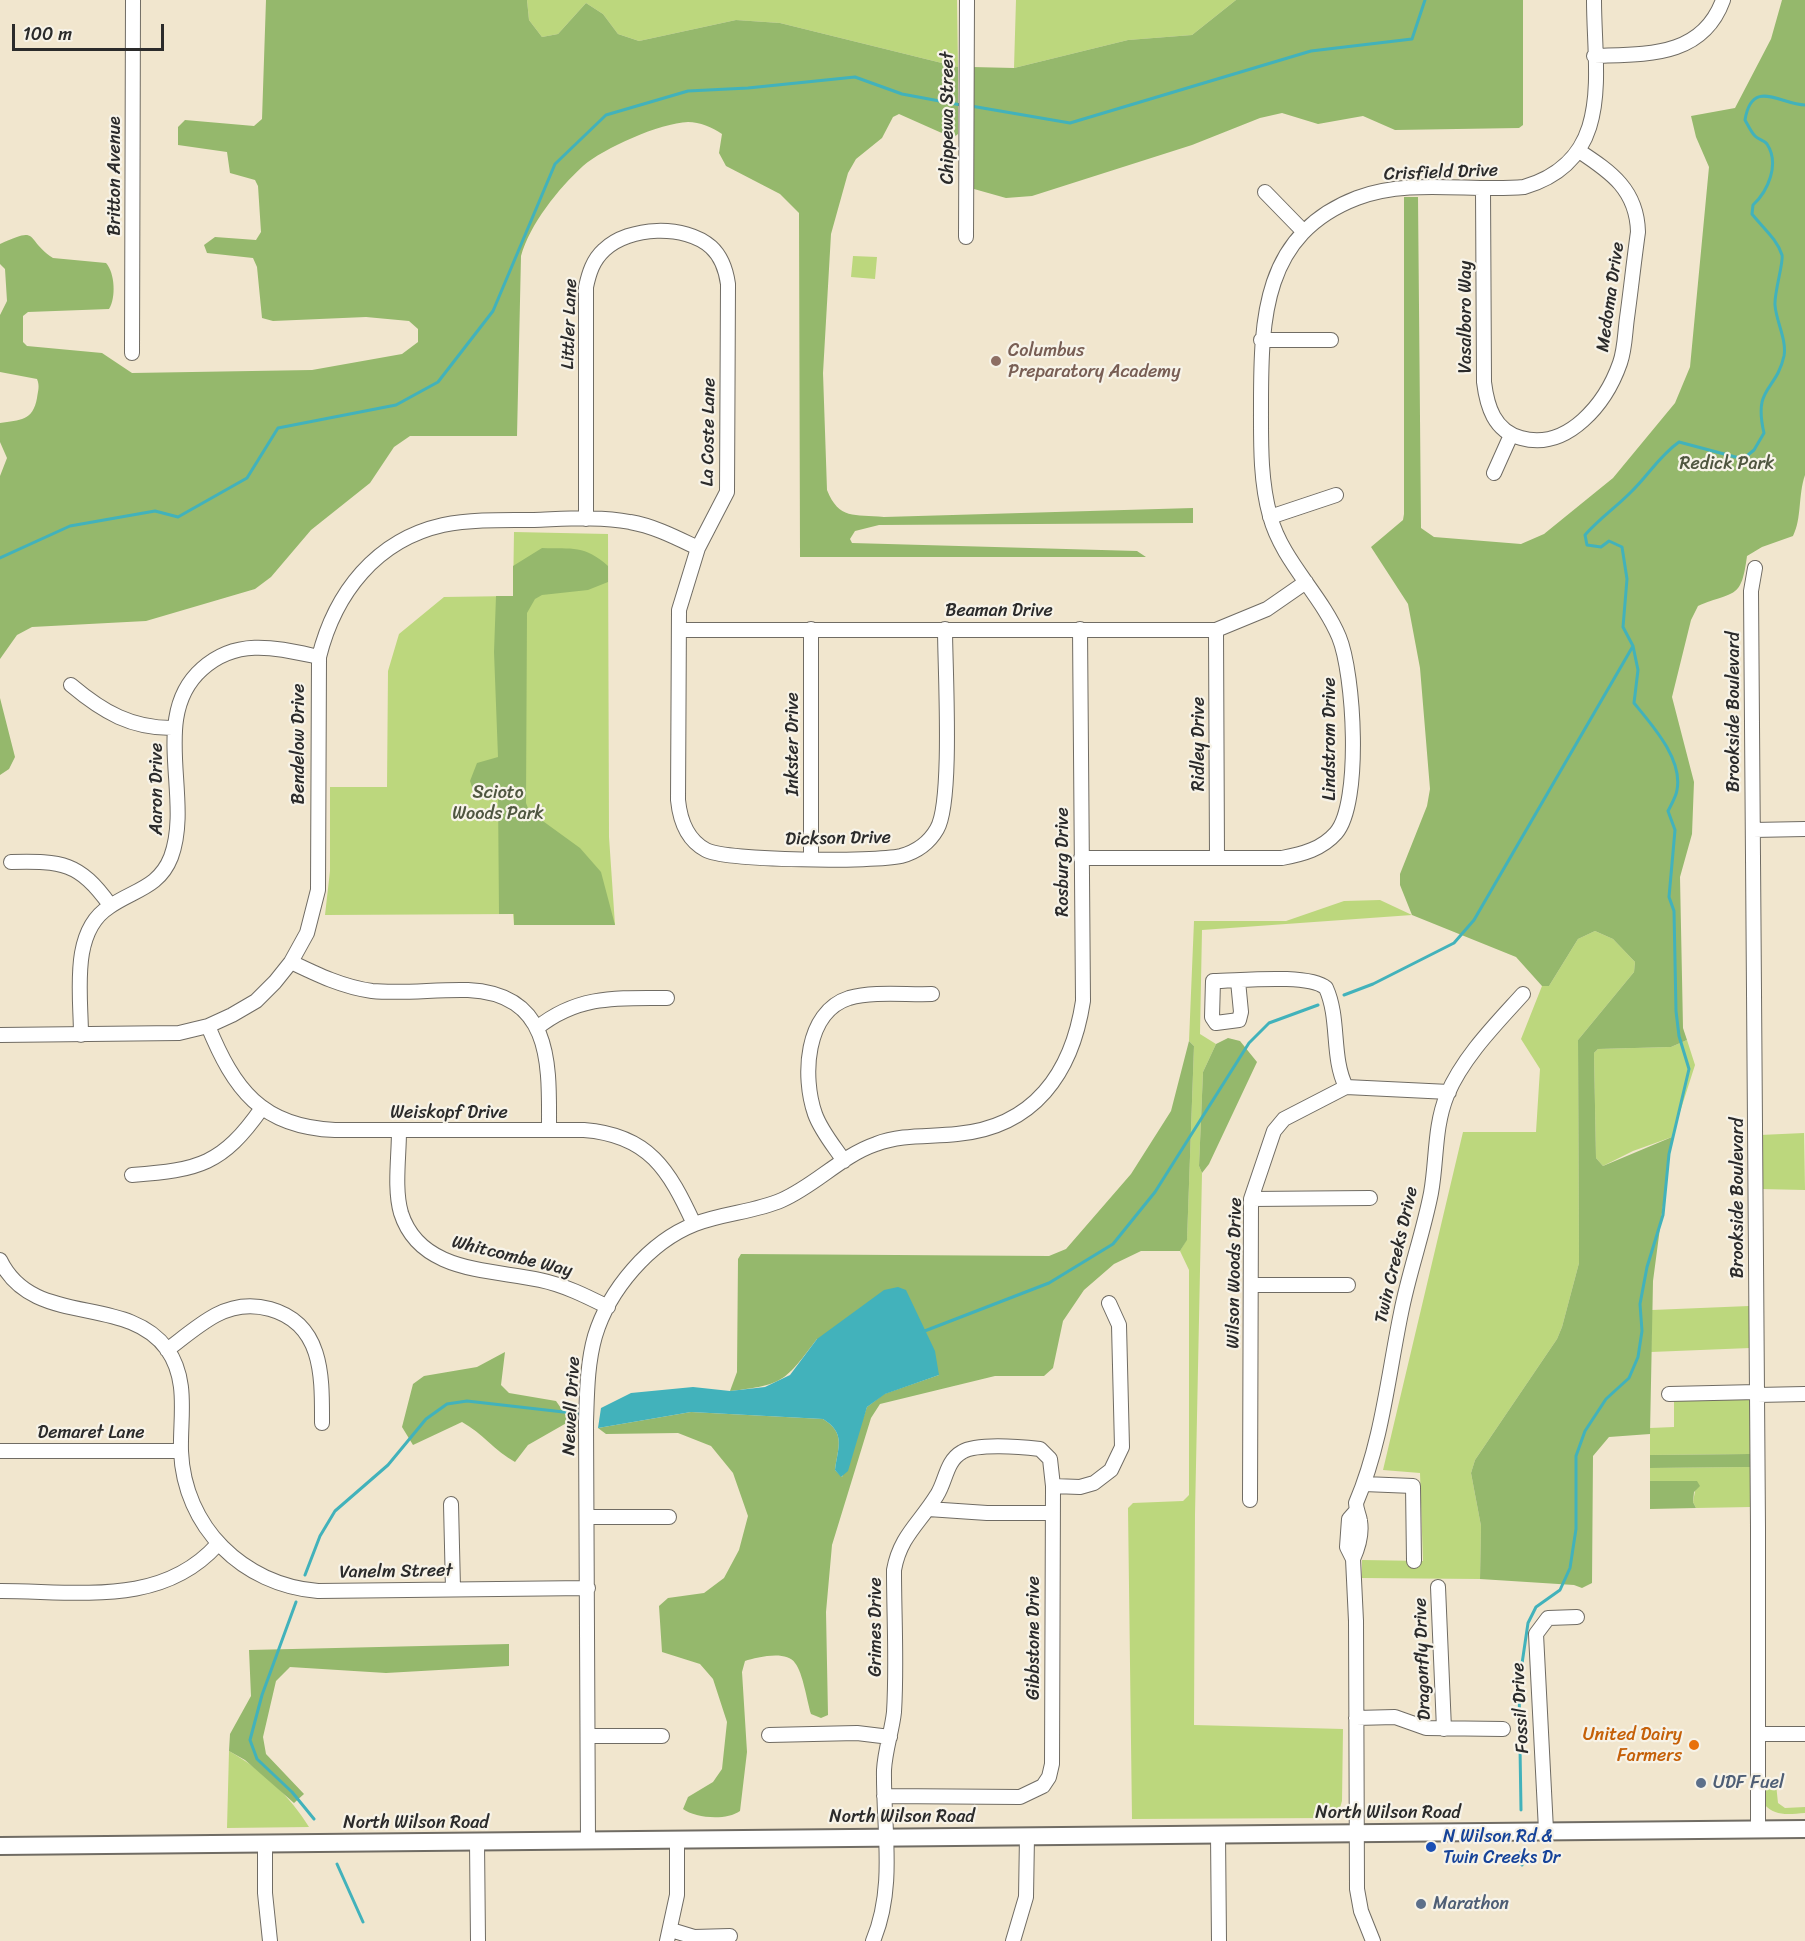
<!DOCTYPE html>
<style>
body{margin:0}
#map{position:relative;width:1805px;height:1941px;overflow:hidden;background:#f1e6ce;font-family:Sriracha,sans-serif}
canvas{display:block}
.scale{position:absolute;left:12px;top:24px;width:152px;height:27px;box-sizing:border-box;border:3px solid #2b2b2b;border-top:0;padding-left:8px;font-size:18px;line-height:21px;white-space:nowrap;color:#2b2b2b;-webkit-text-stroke:4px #f7f3e8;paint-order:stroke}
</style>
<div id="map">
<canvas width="1805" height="1941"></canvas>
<div class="scale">100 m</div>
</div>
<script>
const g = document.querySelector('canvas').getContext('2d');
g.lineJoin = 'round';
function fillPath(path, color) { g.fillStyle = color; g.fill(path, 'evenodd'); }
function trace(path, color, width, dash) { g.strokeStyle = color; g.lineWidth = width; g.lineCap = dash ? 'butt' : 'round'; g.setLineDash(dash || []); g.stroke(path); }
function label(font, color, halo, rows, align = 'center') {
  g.font = font + ' Sriracha,sans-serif'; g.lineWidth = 4.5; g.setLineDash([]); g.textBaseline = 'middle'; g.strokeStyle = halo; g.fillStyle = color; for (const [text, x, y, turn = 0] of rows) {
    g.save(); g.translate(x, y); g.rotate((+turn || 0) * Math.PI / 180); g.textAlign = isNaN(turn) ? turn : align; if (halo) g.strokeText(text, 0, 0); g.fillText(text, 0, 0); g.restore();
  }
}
fillPath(new Path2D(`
 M527 0H957L958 67 780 23 736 20 639 41 618 34 603 14 586 3 558 34 542 37 529 20Z
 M1016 0H1236L1192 35 1128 40 1014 68Z
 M853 256 877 257 875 279 851 277Z
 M514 532 608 534 609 837 615 925H514L513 914 325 915 330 871V787H387L388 671 399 634 444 597 513 596Z
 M1380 900 1412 915 1202 930 1200 1034 1216 1044 1203 1072 1199 1166 1202 1173 1195 1514 1194 1725 1343 1729 1342 1801 1339 1811 1328 1818 1132 1819 1128 1508 1133 1503 1183 1501 1189 1495V1270L1180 1251 1187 1239 1194 1046 1189 1041 1194 921H1286L1344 901Z
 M1595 931 1613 939 1635 962 1634 972 1578 1040 1579 1263 1562 1327 1557 1339 1475 1460 1471 1473 1481 1526 1480 1579 1362 1578V1560L1423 1561 1420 1473 1383 1470 1463 1132H1536L1540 1069 1521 1039 1542 986H1549L1578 939Z
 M1687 1040 1695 1065 1672 1137 1633 1151 1603 1166 1596 1158 1594 1053 1598 1049 1671 1047Z
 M1804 1133 1805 1190 1760 1189V1135Z
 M1749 1306 1750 1348 1651 1352 1652 1310Z
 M1750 1398V1454L1650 1455V1428L1674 1427V1399Z
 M1750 1467 1751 1507 1696 1508 1693 1502 1697 1481H1650V1468Z
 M229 1751C261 1769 290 1796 309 1827L227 1828Z
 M1765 1784H1776L1778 1803 1785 1808 1805 1807V1813C1789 1814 1775 1817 1764 1804Z`), '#bcd77d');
fillPath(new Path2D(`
 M266 0H527L529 20 542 37 558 34 586 3 603 14 618 34 639 41 736 20 780 23 958 67V134L953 138 899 114 893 117 882 138 856 159 848 173 831 234 823 373 827 490C839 520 854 514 884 517L1193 508V523L879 525 855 531 850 539 852 543 1137 551 1146 557H800L799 213 780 194 726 166 719 153 722 134C712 127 700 122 688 122 660 123 604 148 583 166 558 189 530 224 521 256L517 436H410L394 447 370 483 311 530 271 577 255 589 146 621 32 627 17 635 0 659V476L7 458 0 442V423C20 420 33 421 37 398 38 391 40 386 37 379L0 372V315L7 301 5 269 0 264V244C41 225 24 239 53 258L106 263C115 273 116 298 109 309L28 312 23 316V342L27 346 102 353 132 373 312 370 402 354 418 342V329L409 321 366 317 273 321 262 318 257 267 253 258 207 253 204 245 215 237 256 240 261 232 258 186 255 180 230 173 227 152 178 145V127L185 120 254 126 262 119Z
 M1236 0H1523V125L1519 128 1395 130 1363 116 1318 124 1282 113 1260 118 1192 145 1032 196 1006 198 974 189 972 67 1014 68 1128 40 1192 35Z
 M1782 0H1805V475C1798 495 1802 518 1793 536L1762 547 1747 556C1741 600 1736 590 1698 606L1691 620 1672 697 1694 782 1692 834 1680 877 1683 1028 1687 1040 1671 1047 1598 1049 1594 1053 1596 1158 1603 1166 1672 1137 1653 1281 1650 1434 1609 1437 1593 1456 1592 1583 1582 1588 1574 1585 1480 1579 1481 1526 1471 1473 1475 1460 1557 1339 1562 1327 1579 1263 1578 1040 1634 972 1635 962 1613 939 1595 931 1578 939 1549 986H1542L1516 957 1412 915 1400 885V874L1427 806 1430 789 1420 668 1408 604 1371 547 1403 520 1404 514V197H1418L1421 528 1434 537 1521 544 1544 534 1613 478 1675 403 1690 367 1709 167 1696 137 1691 116 1735 108 1771 39Z
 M542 548C572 549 585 545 608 566V582L588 590 542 595 535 599 527 613 526 803 529 811 580 848 601 872 615 925H514V914H499L498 792 473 790 470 781 477 763 498 757 494 652 496 596H513V566Z
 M0 698 15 757 9 769 0 775Z
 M1228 1038 1240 1041 1257 1062 1209 1164 1202 1173 1199 1166 1203 1072 1216 1044Z
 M1189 1041 1194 1046 1187 1240 1180 1251H1141L1114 1264 1084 1290 1063 1321 1053 1368 1044 1376H995L880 1404 871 1418 832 1545 826 1612 828 1715 821 1718 811 1714C807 1701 803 1673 795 1663 787 1650 757 1657 745 1661L742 1672 747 1752 740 1811C726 1821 695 1818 683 1809L688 1797 713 1782 722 1769 727 1722 713 1679 700 1664 662 1652 659 1606 668 1598 704 1593 724 1578 739 1550 748 1516 733 1473 711 1446 678 1433 606 1434 598 1428 691 1412 823 1419C846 1433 838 1447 835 1470L842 1477 867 1407 884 1394 939 1375 817 1339C785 1381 784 1385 730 1391L737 1372 738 1259 741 1254 1049 1256 1066 1249 1131 1174 1171 1111Z
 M505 1352 501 1385 509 1393 556 1401 570 1421 528 1445 515 1462C495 1451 482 1433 462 1422L413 1445 402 1427 413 1384 424 1376 477 1367Z
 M1750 1454V1467L1650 1468V1455Z
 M1650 1481H1697L1700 1486 1694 1492 1693 1502 1696 1508 1650 1509Z
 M509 1644V1666L386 1673 290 1667 276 1681 263 1737 266 1754 304 1794 294 1803 245 1760 229 1751 230 1734 251 1696 249 1650Z`), '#95b86c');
fillPath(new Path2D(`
 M898 1287 906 1290 935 1351 939 1375 885 1394 867 1407 848 1471 841 1477 835 1470C838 1447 846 1433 823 1419L691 1412 598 1428 601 1408 631 1393 693 1387 730 1391 765 1387 790 1375 817 1339 884 1290Z`), '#42b2bb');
trace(new Path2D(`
 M971 106 1070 123 1311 51 1412 39 1425 0
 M0 558 70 526 155 511 178 517 247 478 278 428 396 405 438 382 493 311 555 164 606 115 688 91 748 88 855 77 902 94 961 105
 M1344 995 1373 984 1454 943 1474 920 1633 646
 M922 1332 1049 1283 1113 1244 1155 1192 1249 1043 1269 1023 1318 1005
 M305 1575 320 1536 335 1511 388 1465 426 1419 447 1404 467 1401 581 1414
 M296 1602 262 1695 250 1740 257 1759 292 1792 314 1819
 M1521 1810 1519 1684 1528 1623 1536 1607 1560 1590 1570 1568 1576 1529V1456L1585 1431 1606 1399 1629 1378 1638 1357 1642 1331 1640 1304 1647 1267 1663 1215 1669 1154 1689 1069 1679 1036 1676 1011 1674 911 1669 897 1675 830 1668 811C1671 805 1676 797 1677 790 1683 759 1652 725 1634 703L1638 670 1633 646 1623 627 1627 579 1622 547 1609 541 1601 547 1587 545 1585 535C1599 519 1615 508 1630 493 1648 476 1659 456 1679 442L1743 459 1754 450 1764 433C1753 386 1776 392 1784 356 1787 340 1776 321 1775 305 1774 293 1784 261 1782 255 1777 239 1763 228 1752 214L1753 205C1768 191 1780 164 1767 144 1764 140 1759 140 1755 136 1751 132 1748 125 1745 120 1752 77 1781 105 1805 105
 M1520 1853 1522 1865
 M337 1864 363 1922`), '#42b2bb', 3);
const minor = new Path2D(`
 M1594 56C1645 54 1702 58 1723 0
 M1483 189 1484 382C1487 406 1494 431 1521 438 1568 451 1606 403 1620 363 1625 349 1625 332 1627 318 1631 289 1634 260 1638 232 1637 190 1611 172 1579 151
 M1265 192 1303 231
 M966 237 967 0
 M1261 340H1331
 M132 353 133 0
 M1494 473 1511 435
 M1270 517 1336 495
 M586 519V287C589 273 593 260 604 250 629 226 685 224 711 247 722 257 726 270 728 284L727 492 698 548 679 610 678 800C680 820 687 840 706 850 726 861 876 862 901 856 916 852 929 843 937 829 953 802 945 668 945 629
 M1755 568 1751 591 1758 1527V1829
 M811 629V858
 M679 630H1216L1267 609 1306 582
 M1216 630 1217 858
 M71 685C103 712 132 729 175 728
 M1753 830 1805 829
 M1081 858H1282C1303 854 1322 849 1336 833 1362 803 1354 673 1339 637 1321 594 1282 561 1270 516 1260 480 1261 442 1261 405 1261 318 1263 234 1357 198 1409 178 1470 192 1524 187 1615 160 1594 74 1594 0
 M11 862C62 861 79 862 110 905
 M291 962C318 975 343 987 372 991 404 994 436 989 468 990 554 994 549 1067 549 1130
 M1238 981 1241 1012 1239 1020 1216 1023 1212 1017 1213 981C1238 981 1308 973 1326 988 1340 1019 1331 1057 1346 1087
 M208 1026C234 1089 261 1127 335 1130H584C649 1135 669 1170 694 1224
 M537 1028C578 995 617 998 667 998
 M0 1035 179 1033 208 1026 232 1015 256 1001 275 982 291 962 307 933 318 890 319 657C335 593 376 540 443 525 472 519 504 520 534 520 565 519 599 516 630 522 654 526 677 538 698 548
 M81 1035C81 995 70 932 109 907 133 890 159 888 171 857 193 798 149 716 202 669 237 637 277 648 319 657
 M399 1131C399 1157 394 1189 401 1213 420 1273 490 1269 540 1280 564 1285 586 1296 608 1307
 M844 1161C834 1146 821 1131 815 1114 802 1077 805 1012 849 998 874 991 906 995 932 994
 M132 1175C199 1170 222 1165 262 1108
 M1251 1199 1370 1198
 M0 1260C33 1329 126 1293 167 1349 189 1380 180 1417 181 1451 184 1527 243 1585 318 1591L588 1588
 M1252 1285H1348
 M167 1350C183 1338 199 1324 216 1315 233 1306 252 1304 270 1309 324 1324 322 1378 322 1423
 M1669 1394 1757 1392
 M1757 1395 1805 1394
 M0 1451H181
 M1364 1484 1413 1486 1414 1561
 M1053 1486 1080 1487 1094 1483 1111 1470 1122 1447 1119 1325 1109 1303
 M1250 1500 1251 1199 1274 1131 1284 1119 1346 1087 1449 1092
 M451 1504 453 1589
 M928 1509 987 1513H1052
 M1356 1511 1349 1519 1347 1547 1353 1559 1356 1621 1357 1889 1361 1911 1373 1941
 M588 1517H669
 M1353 1559C1358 1548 1362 1533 1360 1521 1359 1514 1356 1510 1356 1503 1382 1442 1388 1376 1401 1313 1409 1272 1423 1234 1431 1193 1437 1160 1434 1127 1447 1095 1463 1057 1496 1024 1523 994
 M1438 1587 1444 1729
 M1 1591C78 1591 161 1607 217 1545
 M1356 1718 1395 1717 1426 1728 1503 1729
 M1758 1734H1805
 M769 1735 857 1733 890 1737
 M588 1736H662
 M1546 1830 1536 1634 1548 1618 1577 1617
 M1218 1834 1219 1941
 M588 1841 586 1422C587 1394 587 1364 595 1336 609 1290 649 1242 695 1224 723 1213 755 1212 782 1200 816 1185 841 1156 876 1144 902 1134 930 1137 957 1134 1034 1127 1072 1073 1083 1001L1080 629
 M477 1842 478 1941
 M265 1844V1893L270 1941
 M671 1930 694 1937 730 1936
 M667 1941 677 1895V1839
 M873 1941C896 1886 883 1828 884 1770 885 1750 892 1731 894 1712 897 1665 894 1617 894 1570 900 1536 920 1523 937 1495 946 1481 946 1461 962 1452 977 1443 1022 1447 1040 1449L1050 1459 1053 1486 1052 1764 1049 1777 1043 1786 1020 1797 884 1796
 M1013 1941 1026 1897 1027 1836`);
const major = new Path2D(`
 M0 1846 1805 1829`);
trace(minor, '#706c64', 16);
trace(major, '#706c64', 20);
trace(minor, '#fff', 14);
trace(major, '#fff', 16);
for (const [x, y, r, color] of [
 [996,361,6,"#8d6e63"],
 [1694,1745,6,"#e8710a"],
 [1701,1783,6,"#5c6f8a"],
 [1431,1847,6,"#1a4fb4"],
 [1421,1904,6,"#5c6f8a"]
]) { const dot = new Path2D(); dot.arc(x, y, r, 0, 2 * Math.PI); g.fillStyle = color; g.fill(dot); trace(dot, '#f7f3e8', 2); }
label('18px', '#2b2b2b', '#f7f3e8', [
 ["Chippewa Street",948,118,-90],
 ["Crisfield Drive",1441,173,-2],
 ["Britton Avenue",115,176,-90],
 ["Medoma Drive",1611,297,-82],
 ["Vasalboro Way",1466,317,-90],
 ["Littler Lane",570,324,-88],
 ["La Coste Lane",709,432,-89],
 ["Beaman Drive",999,611],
 ["Brookside Boulevard",1734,712,-90],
 ["Lindstrom Drive",1330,739,-90],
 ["Bendelow Drive",299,744,-90],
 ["Inkster Drive",793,744,-90],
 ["Ridley Drive",1199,744,-90],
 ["Aaron Drive",157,789,-90],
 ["Dickson Drive",838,839,-1],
 ["Rosburg Drive",1063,862,-90],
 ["Weiskopf Drive",449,1113],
 ["Brookside Boulevard",1738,1198,-90],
 ["Twin Creeks Drive",1397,1255,-77],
 ["Whitcombe Way",512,1257,14],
 ["Wilson Woods Drive",1235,1273,-89],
 ["Newell Drive",572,1406,-87],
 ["Demaret Lane",91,1433],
 ["Vanelm Street",396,1572,-1],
 ["Grimes Drive",876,1627,-90],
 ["Gibbstone Drive",1034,1638,-90],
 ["Dragonfly Drive",1423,1659,-92],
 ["Fossil Drive",1521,1708,-93],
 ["North Wilson Road",1388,1813],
 ["North Wilson Road",902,1817],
 ["North Wilson Road",416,1823]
]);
label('18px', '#785e54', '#f7f3e8', [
 ["Columbus",1008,351],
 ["Preparatory Academy",1008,372]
], 'left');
label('18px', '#4f5640', '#f7f3e8', [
 ["Redick Park",1727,464],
 ["Scioto",498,793],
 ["Woods Park",498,814]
]);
label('18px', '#c56008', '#f7f3e8', [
 ["United Dairy",1682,1735],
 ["Farmers",1682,1756]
], 'right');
label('18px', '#4e5e75', '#f7f3e8', [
 ["UDF Fuel",1713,1783],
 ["Marathon",1433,1904]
], 'left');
label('18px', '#164399', '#f7f3e8', [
 ["N Wilson Rd &",1443,1837],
 ["Twin Creeks Dr",1443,1858]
], 'left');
</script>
